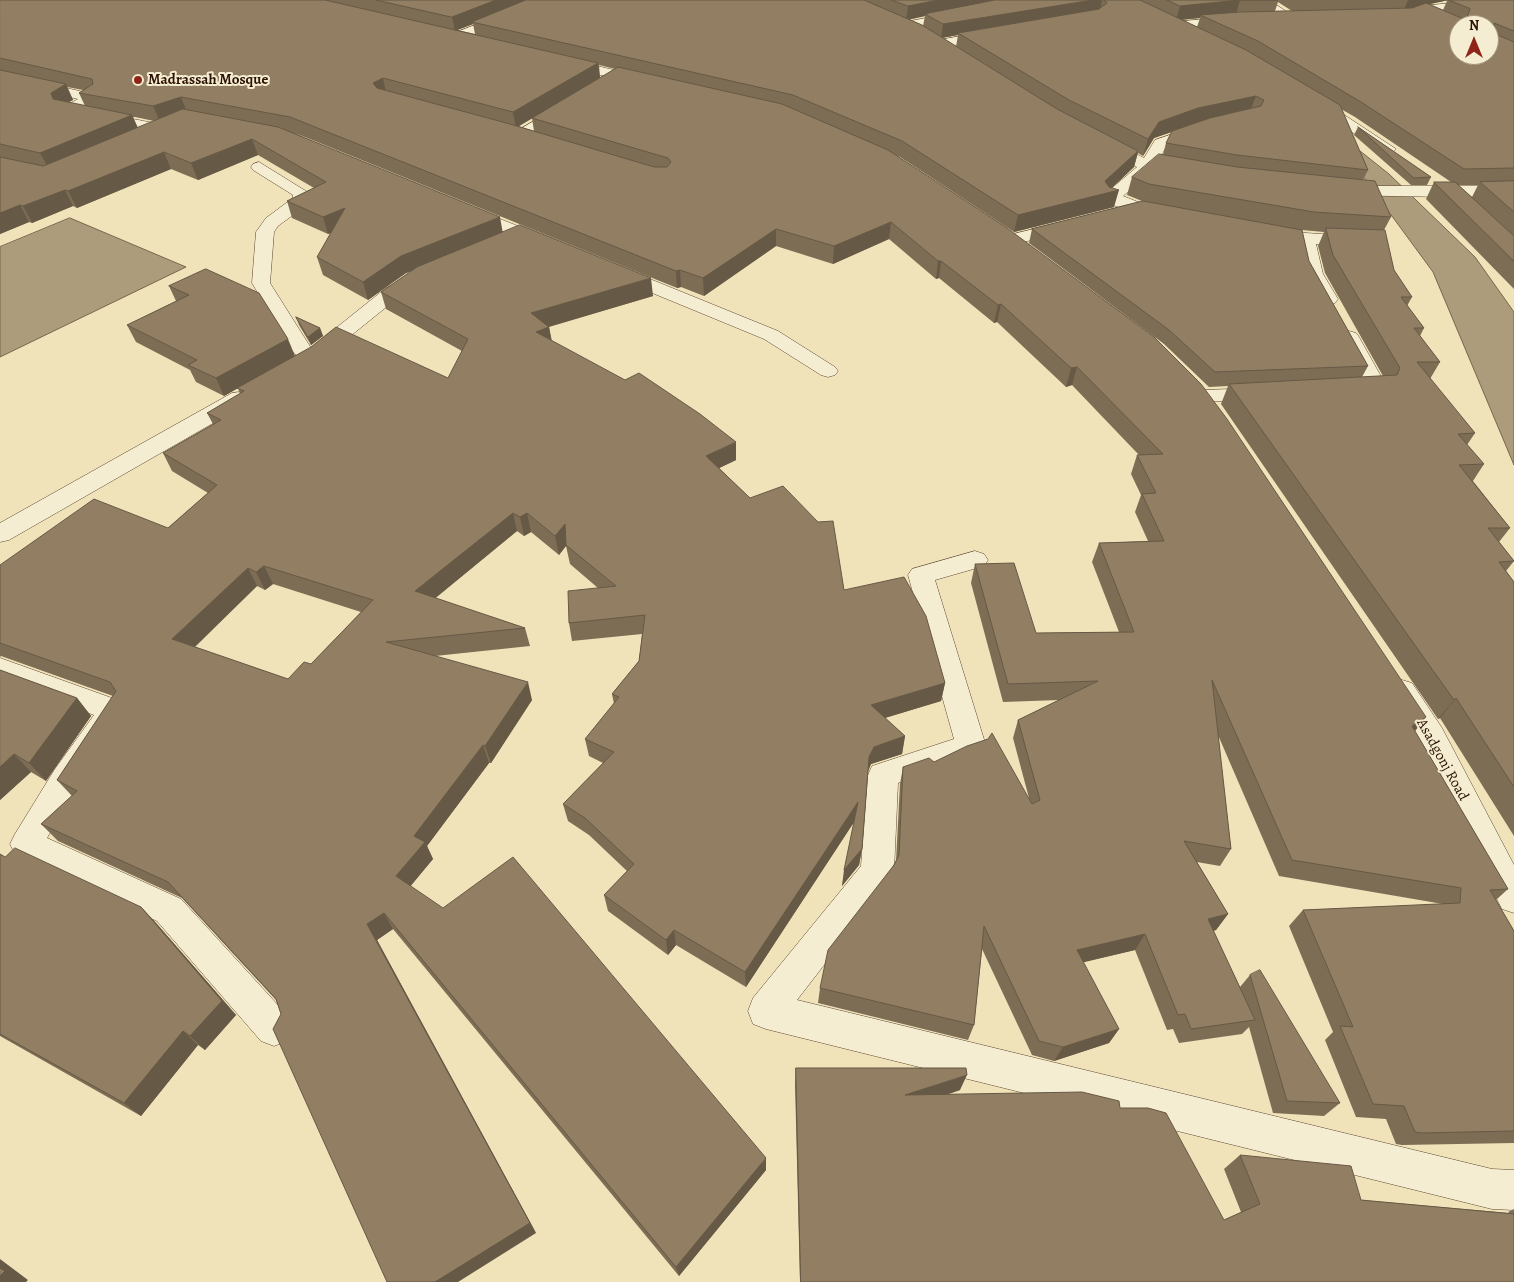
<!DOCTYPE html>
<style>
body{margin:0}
#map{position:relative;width:1514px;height:1282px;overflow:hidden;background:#f0e3ba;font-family:Alegreya,serif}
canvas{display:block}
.north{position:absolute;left:1449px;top:15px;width:50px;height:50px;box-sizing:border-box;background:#f5edd2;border:1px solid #a59580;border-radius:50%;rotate:0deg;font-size:14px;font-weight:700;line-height:20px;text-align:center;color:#2c1204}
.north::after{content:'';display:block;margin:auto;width:18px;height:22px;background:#8f2418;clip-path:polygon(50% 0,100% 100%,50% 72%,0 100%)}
</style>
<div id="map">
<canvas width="1514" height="1282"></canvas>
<div class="north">N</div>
</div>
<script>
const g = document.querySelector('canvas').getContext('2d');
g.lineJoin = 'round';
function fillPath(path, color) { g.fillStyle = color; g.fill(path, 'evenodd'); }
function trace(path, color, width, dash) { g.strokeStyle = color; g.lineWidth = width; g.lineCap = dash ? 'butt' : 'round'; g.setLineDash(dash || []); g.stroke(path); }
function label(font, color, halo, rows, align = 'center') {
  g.font = font + ' Alegreya,serif'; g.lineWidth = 4; g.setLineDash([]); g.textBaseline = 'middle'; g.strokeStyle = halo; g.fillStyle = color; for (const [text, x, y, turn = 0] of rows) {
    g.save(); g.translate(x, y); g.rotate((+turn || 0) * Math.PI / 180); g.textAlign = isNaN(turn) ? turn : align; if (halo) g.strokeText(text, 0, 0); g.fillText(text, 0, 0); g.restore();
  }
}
const water = new Path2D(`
 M1335 131 1389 174 1475 257 1514 312V465L1433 272 1353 163Z
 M70 218 186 267 0 357V247Z`);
fillPath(water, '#ad9c7c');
trace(water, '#79654c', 1);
const minor = new Path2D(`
 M538 0H555L462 40H452L451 37 452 34Z
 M1015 0H1038L1032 4 906 30 900 26 906 22Z
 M1256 0C1279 0 1279 11 1297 16 1305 18 1313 12 1320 19 1306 34 1267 13 1256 0Z
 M1481 0H1514V4L1423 13 1402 20 1396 16 1398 13 1422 6Z
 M1236 16 1242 20 1240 23 1174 30 1168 26 1174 22Z
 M994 30 1000 34 998 37 939 48 933 44 939 40Z
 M562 58 649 78 651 81 644 85 557 65 555 62Z
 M0 73 97 95 99 98 81 109 159 124 179 117 186 121 184 124 161 134 61 113 59 110 78 99 0 81Z
 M1315 98 1320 99 1396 149 1393 152H1383L1310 105 1308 102 1310 99Z
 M565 103 572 107 570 110 523 138 518 140 510 135Z
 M1202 124 1209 128 1207 131 1166 146 1159 161 1189 167 1191 170 1189 173 1183 175 1153 170 1123 196 1143 204 1173 209 1176 213 1173 217C1152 222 1125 209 1105 202L1103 198 1105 194 1137 167 1097 145 1094 142 1097 139H1107L1144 158 1155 140Z
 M259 162 309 193 310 200 308 204 278 226 274 232 270 283 311 348 386 288 415 273 422 275 424 279 400 296 317 363 310 365 303 363 291 349 252 283 256 232 266 218 293 198V195L253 170 251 167 253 164Z
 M1343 186H1514V196L1466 197 1514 240V255L1508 254 1447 197 1337 195 1335 191 1337 187Z
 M467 206 551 239 554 243 551 247H539L461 215 458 211 461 207Z
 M1067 221 1073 222 1076 226 1073 230 1011 245 1005 244 1002 240 1005 236Z
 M1268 226 1306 233 1365 237 1368 241 1365 245 1359 246 1316 244 1323 274 1338 299 1335 303H1321C1308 284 1303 265 1298 242L1262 235 1259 231 1262 227Z
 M618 266 778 331 835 367 838 371 835 375 828 377 821 375 764 339 611 276 609 272 611 268Z
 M1349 331 1356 333 1359 337 1388 389 1385 394 1353 396 1345 395 1342 390 1345 385 1363 383 1339 337 1342 333Z
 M1263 388 1271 389 1274 394 1271 399 1203 402 1195 401 1192 396 1195 391 1203 390Z
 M240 392 248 393 251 398 248 403 9 540 0 542V523L232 393Z
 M975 551 984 554 988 560 984 566 935 580 986 746 982 755 898 783 894 871 889 881 797 1000 1492 1169 1514 1170V1210L1492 1209 766 1029 753 1024 748 1011 753 998 861 866 868 775 872 766 954 739 908 575 912 569Z
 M0 658 123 702 128 710 123 718 77 787 47 838 181 899 287 1015 292 1028 287 1041 274 1046 261 1041 157 921 15 854 10 844 15 834 55 769 94 715 0 680Z
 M1402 680 1412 683 1442 728 1514 865V913L1502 909 1420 743 1388 691 1392 683Z`);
trace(minor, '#5d4632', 1);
fillPath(minor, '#f5edd2');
fillPath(new Path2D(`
 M0 0H1514V289L1426 199 1434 182H1451L1355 117 1341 109 1368 170 1363 180 1391 217 1384 230 1394 270 1412 297 1407 306 1424 328 1420 336 1440 362 1430 379 1475 433 1467 445 1484 464 1473 481 1510 528 1499 542 1514 561 1506 571 1514 582V836L1440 718 1438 719 1221 404 1228 386 1209 387 1164 344 1029 243 1032 229 1142 201 1127 195 1132 177 1163 155 1166 143 1172 132 1154 138 1143 156 1138 153 1134 167 1112 188 1114 207 1014 232 900 157 895 155 1415 731 1508 889 1496 900 1514 931V1143L1402 1145 1396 1144 1386 1119 1356 1117 1325 1040 1333 1032 1289 926 1303 910 1443 904 1279 876 1218 735 1231 849 1220 866 1197 862 1228 914 1216 930 1213 931 1240 987 1250 975 1340 1103 1324 1116 1273 1113 1249 1027 1242 1034 1179 1043 1173 1029 1167 1030 1135 950 1083 962 1119 1029 1109 1043 1054 1061 1032 1055 982 949 974 1025 968 1040 818 1003 820 988 896 861 900 784 903 767 934 762 1029 798 1013 738 1018 720 1059 700 1003 702 971 583 975 564 1036 633 1119 632 1092 562 1099 543 1148 541 1135 512 1141 495 1131 474 1137 455H1139L1072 385 1066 387 997 322 994 323 939 278 936 279 889 239 833 264 776 246 704 296 681 287 677 288 295 133 503 232 653 296 549 327 552 341 736 460 719 468 844 590 945 683 941 701 885 718 905 736 902 754 871 764 868 772 862 849 859 865 842 886 854 822 746 987 676 945 668 955 608 911 604 895 627 871 589 835 568 821 563 804 603 763 589 756 585 739 614 704 612 694 639 661 642 634 572 641 569 623 598 588 570 564 566 546 559 555 531 532 524 536 517 531 435 598 525 628 530 646 435 656 532 700 491 763H489L427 846 433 859 410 886 766 1170 679 1276 393 929 377 940 536 1233 281 1014 276 1000 182 898 58 841 41 824 72 796 57 780 113 696 1 656 0 657V565L168 528 208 493 172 471 163 453 213 424 207 413 240 394 238 388 224 396 196 382 190 370 136 342 127 325 176 301 169 286 206 269 295 356 448 378 462 351 386 309 381 292 412 271 406 273 368 300 323 275 317 257 331 233 328 234 292 218 287 201 314 188 258 155 198 180 171 169 77 208 73 206 32 223 29 222 0 234ZM1444 1H1447L1443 10 1429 4ZM1278 2 1292 11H1275ZM925 16 923 26 908 20ZM1200 18 1197 27 1182 20ZM473 24 475 34 457 30ZM958 35 956 47 942 38ZM599 65 615 69 600 78ZM67 87 83 90 79 93 85 106 68 102 73 100ZM133 117H135L154 121 138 128ZM532 118 534 131 518 126ZM1458 185H1478L1472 197ZM1302 230 1324 232 1318 246 1325 273 1383 376 1362 377 1368 366 1309 261ZM273 584 361 612 311 664 288 679 195 647 257 586 265 590Z
 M1358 127 1431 177 1427 185H1411L1354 135Z
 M296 317 320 328 323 336 311 345 299 325Z
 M0 670 77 698 91 716 46 781 31 772 0 800Z
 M0 854 5 857 141 907 156 923 236 1015 205 1050 198 1045 141 1116 0 1036Z
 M796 1068 960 1090 949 1094 1120 1108 1224 1220 1241 1212 1224 1169 1240 1155 1361 1200 1509 1213 1508 1212 1514 1209V1282H800L795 1084Z`), '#7e6d55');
fillPath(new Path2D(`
 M496 0H533L472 22 473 24 455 31 452 17Z
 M939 0H1006L925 14V16L906 20 908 6Z
 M1093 0H1102L1100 12 958 33V35L941 38 943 24Z
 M1240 0 1236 14 1200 15V18L1176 20 1180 6Z
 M1408 0H1445L1444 1 1404 10Z
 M598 63 600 78 516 128 513 112Z
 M383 78 386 93 377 99 373 83Z
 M66 84 73 100 58 108 61 115 51 93Z
 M1256 96 1250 111 1194 124 1154 138 1143 156 1148 139 1159 122 1198 108Z
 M181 97 187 112 160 122 153 106Z
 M132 115 139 131 49 169 40 153Z
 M252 139 258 155 198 180 191 163Z
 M1138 151 1134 167 1106 193 1119 190 1114 207 1014 232 1018 215 1105 181Z
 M164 152 171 169 77 208 68 191Z
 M65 190 73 206 32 223 23 206Z
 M20 205 29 222 0 234V213Z
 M345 208 350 225 328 234 323 217Z
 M500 217 503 234 406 273 368 300 363 282 401 256Z
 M891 222 889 239 833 264 834 246Z
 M776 229V246L704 296 703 278Z
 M938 261H941L939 278 936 279Z
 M680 270 681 287 677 288 676 271Z
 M651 278 653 296 534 331 531 313Z
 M1001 304 997 322 994 323 998 305Z
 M549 327 552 345 536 332Z
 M320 328 323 336 311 345 308 337Z
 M288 339 295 356 224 396 216 378Z
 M1077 367 1072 385 1066 387 1071 368Z
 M736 442V460L707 474 706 456Z
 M513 513 517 531 421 610 415 591Z
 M527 513 531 532 524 536 520 517Z
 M565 524 569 542 559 555 555 536Z
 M264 566 273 584 265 590 256 572Z
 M248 568 257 586 184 657 172 639Z
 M528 682 532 700 491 763 485 746Z
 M945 683 941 701 868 723 871 705Z
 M77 698 91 716 46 781 29 763Z
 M1456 698 1440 718 1438 719 1454 700Z
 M1426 717 1412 735V726Z
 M905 736 902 754 871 764 866 774 869 757 874 747Z
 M483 745 489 763 427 846 433 859 405 893 396 876 414 836Z
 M14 754 31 772 0 800V767Z
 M858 802 856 819 746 987 745 972Z
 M862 849 859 865 842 886 844 870Z
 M141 907 156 923 236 1015 205 1050 190 1036Z
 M384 913 393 929 377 940 536 1233 458 1282H435L367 924Z
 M1228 914 1216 930 1196 935 1208 919Z
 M674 930 676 945 668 955 666 940Z
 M1145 934 1135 950 1068 966 1077 950Z
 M1119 1029 1109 1043 1054 1061 1063 1047Z
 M183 1031 198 1045 141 1116 124 1103Z
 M967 1075 960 1090 901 1109 905 1095Z
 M766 1158V1170L679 1276 676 1267Z
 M0 1259 28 1280 26 1282H0Z`), '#665945');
const building = new Path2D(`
 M0 0H325L598 63 513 112 383 78 373 83 377 88 510 124 654 167H667L671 162 668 158 532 118 618 67 782 104 888 150 1007 228 1154 337 1201 384 1227 419 1426 717 1412 726 1508 889 1490 890 1514 931V1131L1421 1133 1415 1132 1404 1106 1373 1104 1340 1026 1353 1027 1303 910 1460 903 1461 888 1292 860 1212 680 1231 849 1184 841 1228 914 1208 919 1255 1020 1191 1029 1185 1014 1178 1015 1145 934 1077 950 1119 1029 1063 1047 1039 1041 984 926 974 1025 820 988 828 950 894 865 899 855 903 767 929 758 934 762 967 746 988 739 992 733 1032 804 1040 800 1018 720 1098 681 1008 684 975 564 1014 563 1036 633 1134 632 1099 543 1164 541 1142 494 1156 493 1137 455 1163 454 1077 367 1071 368 1001 304 998 305 941 261H938L891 222 834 246 776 229 703 278 680 270 676 271 290 117 181 97 153 106 79 93 93 84 92 79 0 58Z
 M376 0H496L452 17Z
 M526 0H864L922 25 1057 109 1138 151 1105 181 1109 187 1119 190 1018 215 902 141 793 95 472 22Z
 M892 0H939L908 6Z
 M995 0H1093L943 24 925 14Z
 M1104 0H1140L1246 50 1340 105 1368 170 1237 155 1166 143 1172 131 1210 118 1261 106 1264 100 1256 96 1198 108 1159 122 1148 139 1069 100 958 33 1099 9 1107 3Z
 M1167 0H1278H1240L1180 6Z
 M1449 0H1514V31L1494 23 1495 34 1514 42V168L1464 169 1361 102 1258 41 1200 15 1240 12 1412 8 1426 3 1466 20 1470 9ZM1459 25H1489V55H1459Z
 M0 70 66 84 51 93 53 99 132 115 40 153 0 144Z
 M183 109 278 127 500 217 401 256 363 282 317 257 345 208 323 217 287 201 326 182 252 139 191 163 164 152 68 191 65 190 23 206 20 205 0 213V157L43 166Z
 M1358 127 1431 177 1414 178Z
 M1159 154 1237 167 1375 181 1391 217 1314 212 1149 184 1132 177Z
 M1514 181V212L1480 182Z
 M1434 182H1455L1514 236V261Z
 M1143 201 1302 230 1309 261 1368 366 1215 372 1169 330 1032 229Z
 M520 225 651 278 531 313 549 327 536 332 625 380 639 373 700 414 736 442 706 456 750 498 783 486 818 522 833 521 844 590 904 577 926 616 945 683 871 705 905 736 874 747 869 757 862 849 844 870 858 802 745 972 674 930 666 940 604 895 634 864 585 818 563 804 614 752 585 739 619 697 612 694 639 661 645 615 569 623 568 591 616 586 566 545 565 524 555 536 527 513 520 517 513 513 415 591 525 628 386 642 528 682 485 746 483 745 414 836 425 842 396 876 443 908 513 857 766 1158 676 1267 384 913 367 924 530 1223 435 1282H387L273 1029 281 1014 276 999 168 882 41 824 77 791 57 780 116 691 110 682 0 643V565L94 499 168 528 217 485 163 453 221 420 207 413 244 391 237 388 311 347 336 327 448 378 468 339 381 292 417 267ZM264 566 373 600 311 664 304 662 288 679 172 639 248 568 256 572Z
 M1326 228 1385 230 1394 270 1412 297H1401L1424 328H1414L1440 362H1417L1475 433 1458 434 1484 464 1459 465 1510 528H1488L1514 561 1499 562 1514 582V787L1456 698 1454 700 1229 384 1397 375 1400 368 1333 255Z
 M206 269 259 293 288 339 216 378 188 365 197 360 127 325 189 295 169 286Z
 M296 317 320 328 308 337Z
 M0 670 77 698 29 763 14 754 0 767Z
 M15 848 141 907 222 1001 190 1036 183 1031 124 1103 0 1034V854L5 857Z
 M1260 970 1340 1103 1287 1101 1250 975Z
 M796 1068H966L967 1075 905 1095 1082 1092 1119 1101 1120 1108H1148L1166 1113 1224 1220 1260 1204 1240 1155 1351 1166 1361 1200 1514 1214V1282H801Z
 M0 1268 5 1271 0 1276Z`);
fillPath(building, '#927f63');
trace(building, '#665945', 1);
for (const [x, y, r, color] of [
 [138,80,5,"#8f2418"]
]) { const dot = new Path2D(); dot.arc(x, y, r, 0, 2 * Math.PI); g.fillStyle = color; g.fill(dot); trace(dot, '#f5edd2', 2); }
label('bold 15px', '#2c1204', '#f5edd2', [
 ["Madrassah Mosque",148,80]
], 'left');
label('15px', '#2c1204', '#f5edd2', [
 ["Asadgonj Road",1442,760,61]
]);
</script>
